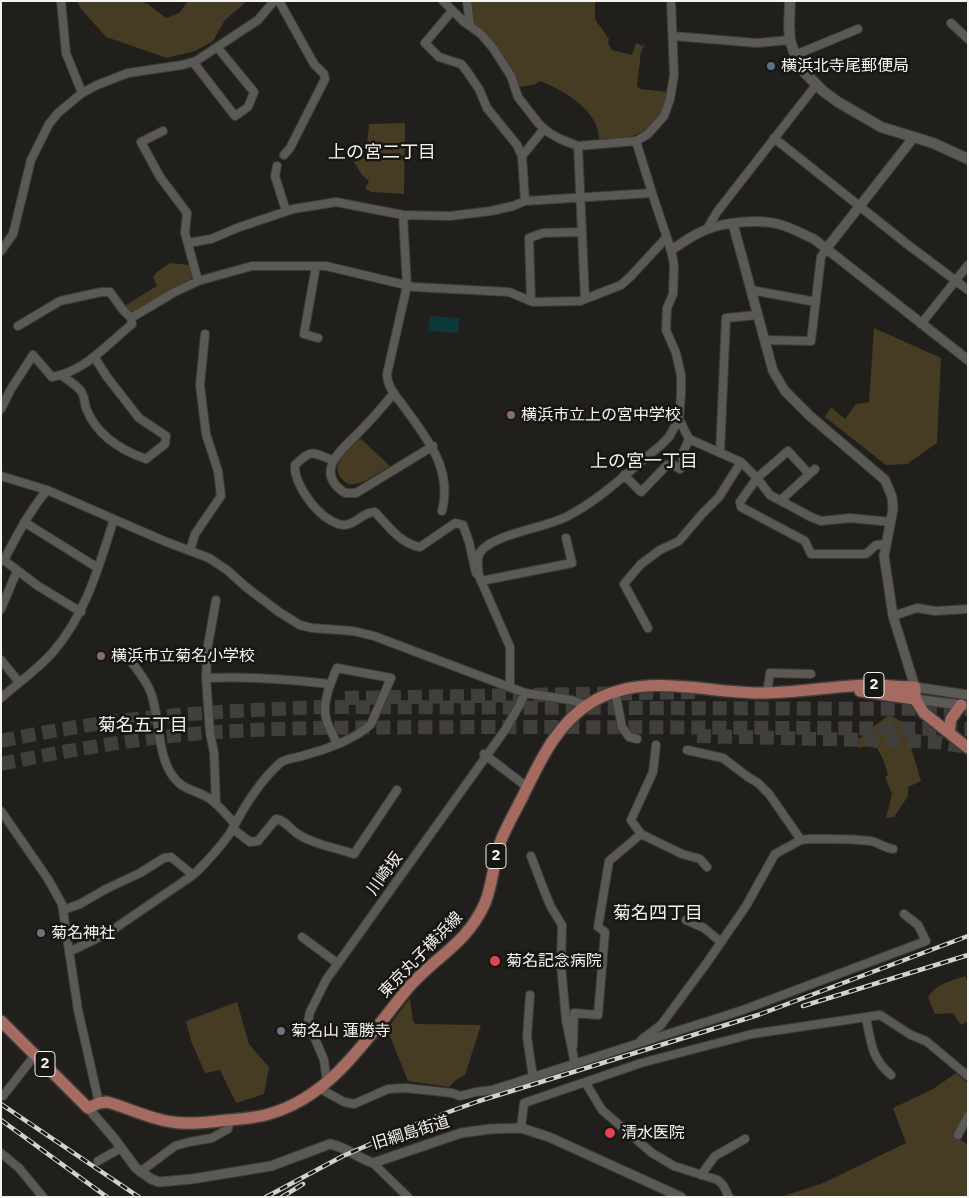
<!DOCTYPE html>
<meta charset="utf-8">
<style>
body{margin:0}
#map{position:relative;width:969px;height:1198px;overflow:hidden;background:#211f1b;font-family:"IBM Plex Sans",sans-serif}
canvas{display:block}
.frame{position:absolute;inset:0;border:2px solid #f4f3f0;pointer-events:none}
</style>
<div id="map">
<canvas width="969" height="1198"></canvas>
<div class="frame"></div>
</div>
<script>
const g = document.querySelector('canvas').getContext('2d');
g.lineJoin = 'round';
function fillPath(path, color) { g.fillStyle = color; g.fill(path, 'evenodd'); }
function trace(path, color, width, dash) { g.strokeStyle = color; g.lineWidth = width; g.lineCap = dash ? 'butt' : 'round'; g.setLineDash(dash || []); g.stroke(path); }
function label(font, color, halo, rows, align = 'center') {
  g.font = font + ' "IBM Plex Sans","Noto Sans JP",sans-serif'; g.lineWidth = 5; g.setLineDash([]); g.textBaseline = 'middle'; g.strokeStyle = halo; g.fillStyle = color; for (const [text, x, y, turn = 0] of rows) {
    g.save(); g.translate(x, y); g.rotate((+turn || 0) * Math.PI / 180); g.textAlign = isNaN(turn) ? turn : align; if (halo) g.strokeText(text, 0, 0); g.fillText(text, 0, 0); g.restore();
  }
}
fillPath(new Path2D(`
 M77 1H140L148 4 166 18 179 13 188 1H247L225 20 213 41 195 51 167 58 106 37 81 9Z
 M470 1H595V19L609 39 608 43 612 50 631 55 633 52 636 43 642 46 645 44 641 52 637 86 640 89 668 92 662 112 656 122 647 129 629 138 599 139C599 110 563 90 540 81L534 85 517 87 474 25Z
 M405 123 404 194 371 192 365 188 369 181 362 175 354 162 366 157 369 124Z
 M170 263 189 265 192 276 190 282 170 291 133 312 128 311 126 307V305L157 286 153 277 157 272Z
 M874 328 941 358 937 443 907 464 886 465 825 417 831 407 845 419 856 404 869 402Z
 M360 438 390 466C379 472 367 482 355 484 350 485 345 483 342 479 328 464 351 447 360 438Z
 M889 715 914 728 909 736 911 739 909 741 921 781 908 787V796L894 817 886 818 892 794 885 777 888 775 883 759 877 748H873L871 744 859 748 856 740 862 737V735Z
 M965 976 968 982V1021L961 1025 953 1013 935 1014 928 998C935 984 951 981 965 976Z
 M410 998 413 1021 416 1024 481 1025 465 1075 457 1079 449 1087 408 1081 387 1029Z
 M237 1002 249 1044 269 1067 264 1094 236 1103 220 1070 205 1073 191 1041 186 1021Z
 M956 1073 968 1083V1109L954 1135 968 1145V1197H780L821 1184 906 1143 893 1108 933 1089Z`), '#463b23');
fillPath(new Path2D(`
 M430 316 459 318 458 333 428 331Z`), '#0d3839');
trace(new Path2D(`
 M345 698 701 692
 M697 736 914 741 936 742 968 747
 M1 741C40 733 79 726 118 721 185 713 252 710 319 707L968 709
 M1 764C73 749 145 737 218 732 305 726 393 728 481 727 643 727 805 728 968 729`), '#413f3b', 14, [14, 7]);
const minor = new Path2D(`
 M61 1 66 53 82 93
 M279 1 314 64 324 74 325 79 290 148 284 155
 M443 1 463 21 481 34 493 48 511 76 518 97 539 124 548 132 560 139 578 146 636 141 648 134 664 116 670 99 674 75 671 1
 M467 1 470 25
 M452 11 425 43 439 57 461 64 466 70 479 89 487 108 517 145 522 156
 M951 23 968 39
 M673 36 757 43 790 40
 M795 55 858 29
 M193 62 235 116 248 107 254 92 217 47
 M163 131 141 142 160 177 187 213 185 233 198 281
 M774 138 907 244 968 290
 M578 146 585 299
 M277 166 275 176 286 211
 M525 201 522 156 544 129
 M403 215 407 286 387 374C387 386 395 395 402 404 426 438 453 467 442 511
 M707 229 717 212 816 85
 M188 243 211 239 237 228 293 209 336 202 403 215 450 216 491 211 513 206 525 201 652 193
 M1 251 13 234 31 160 49 124 58 113 82 93 97 85 128 73 182 65 196 61 258 20 274 1
 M316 266 304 334 318 338
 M751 290 816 302
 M531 301 529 238 543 233 582 232
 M131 318 173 293 198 281 252 266H326L414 287 509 292 533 302 580 301 621 285 631 276 666 238
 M921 324 968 265
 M18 326 60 301 101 292H110L123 310 131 318
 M764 340 811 341 821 257 826 249
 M62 376C68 380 75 384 80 390 85 395 84 402 86 408 96 434 120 450 146 459L165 444 166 436 139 418 107 377 95 358
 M394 393C384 405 374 417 363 428 347 446 310 470 345 493H356L433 446
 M1 409 11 389 33 355 52 377C84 372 108 344 132 324L131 318
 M679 419 689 439 741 462 757 478 770 495 811 517 821 521 850 518 891 522
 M720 453 726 318 757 315
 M333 460C312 453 312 448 295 465 293 485 322 524 344 525 356 525 362 512 375 512 388 526 401 544 420 547L455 523 463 525 469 542 476 573 479 576 510 647V687
 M809 474 788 451 757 478 740 502 741 507 805 541 811 554H866L876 545 887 544
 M624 475 641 492 667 465 672 464 680 469 683 466V453L689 439
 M1 476 47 490 164 541 209 558 227 570 246 587 279 612 300 625 312 628 353 631 374 636 525 693 571 700 587 705
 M781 500 815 469
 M24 522 98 568
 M190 551 195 534 221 496 218 471 206 434 200 385 205 334
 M1 558 38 586 81 612
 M4 560C17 535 29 512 47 490
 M479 576C478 566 475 555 484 548 502 533 543 528 566 517 600 500 630 470 660 446L669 437 679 419 681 395V375L676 353 666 330 667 308 673 294 674 265 671 250 653 196 636 141
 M481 581 572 563 566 538
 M1 609 17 571
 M893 616 917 608 935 611 968 609
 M648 628 624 584 641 564 660 550 679 541 702 514 719 497 741 462
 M1 660 19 682
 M133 664C140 673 147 682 151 693 160 718 157 753 172 775 182 790 193 789 207 797 218 803 226 815 235 824
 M206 678C248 676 289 679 330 684
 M615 691 622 727 629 737 637 739
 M767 693 770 673 811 674
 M1 698C18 683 38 669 53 652 86 614 99 566 114 519
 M687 750 723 758 748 777 758 783 769 794 801 840
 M484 754 527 787
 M216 804 214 753 210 733 206 678 208 645 216 600
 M1 811 48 879 62 904 78 1010 99 1103
 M233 829 250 842 258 841 276 819C284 820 289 827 295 832 309 843 336 848 354 854L397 790
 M641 834 682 854 700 859 707 867
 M531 856 545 893 551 907 562 925 561 965 566 1020 575 1064
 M63 910 80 904 106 889 140 873 164 858 171 857 193 875
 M686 920 704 928 721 942
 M302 937 337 963
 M69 952 108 933 193 875C204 865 227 840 233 828 245 805 260 781 280 763 286 758 298 758 305 755 325 750 356 739 371 724L391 678 337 668C331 682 322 702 326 718 328 727 334 736 337 744
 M530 995 527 1037 533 1077
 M866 1017C871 1042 871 1058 891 1075
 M641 1040 661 1025 706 964 746 906 775 854 801 840 809 839C829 839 851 838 870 841 878 842 884 848 893 849
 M573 1046 574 1013 598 1015 605 932 598 927 609 861 641 834 631 820 653 772 656 745
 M330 1080 326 1075 324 1060 308 1022 310 1012 326 980 505 730 519 706 525 693
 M585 1082 602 1110 652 1153 674 1166 718 1180 723 1185 729 1197
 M319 1088 344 1102 354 1104 388 1089 406 1088 452 1093 460 1096 476 1092 492 1090 743 1010 926 941 918 925 904 914
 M1 1095 3 1096 35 1055
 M521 1128 524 1103 641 1063 752 1034 880 1015 911 1035 926 1041 968 1076
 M958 1135 968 1116
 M1 1153 19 1168 43 1197
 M98 1161 121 1148
 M373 1163 408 1197
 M140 1172 175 1146 189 1142 212 1138 228 1129 230 1120
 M701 1175 715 1156 745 1139`);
const tertiary = new Path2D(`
 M733 224 773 371 785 391 810 416 885 480 892 497 893 509 884 556 893 616 915 687 968 695
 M826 249 914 137
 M671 250C682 243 693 235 705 230 725 222 758 219 778 224 791 227 802 234 814 239L968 360
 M915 699 968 706
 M88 1108 113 1137 136 1168 151 1179 159 1182 192 1179 271 1166 330 1144C346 1147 358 1158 373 1163L461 1133 490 1129 521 1128 549 1137 681 1197`);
const secondary = new Path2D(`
 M790 1 789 25 790 40 795 55 805 73 823 91 838 102 881 127 933 143 968 159`);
const primary = new Path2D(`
 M860 691 915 699
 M949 732 951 719 961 705
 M1 1021 88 1108 99 1103 107 1102C129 1108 149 1119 172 1122 190 1125 210 1122 228 1120 242 1119 256 1118 269 1114 333 1096 369 1035 409 987 436 956 467 944 485 903 493 884 493 863 500 843 506 827 515 812 523 796 540 761 557 723 592 702 644 671 704 693 760 693 796 693 832 686 869 685 884 685 900 687 915 687V699L924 713 968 748`);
trace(minor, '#3e3c39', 10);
trace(tertiary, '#3e3c39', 11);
trace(secondary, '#3e3c39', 12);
trace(primary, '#3e3c39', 14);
trace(minor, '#5b5954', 8);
trace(tertiary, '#5b5954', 9);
trace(secondary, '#5b5954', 10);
trace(primary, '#a56b61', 11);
const rail = new Path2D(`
 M803 1006 968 955
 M1 1104 139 1197
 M1 1120 107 1197
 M266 1197 343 1156 421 1122 479 1101 758 1015 968 936
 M282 1197 303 1184`);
trace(rail, '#d3d2cf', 4.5);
trace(rail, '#181612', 2.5, [8]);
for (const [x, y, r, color] of [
 [771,66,5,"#5c6f8a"],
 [511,415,5,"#8d6e63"],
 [101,656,5,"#8d6e63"],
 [41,933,5,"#6b7280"],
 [495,961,6,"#e0444e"],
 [281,1031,5,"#6b7280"],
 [610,1133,6,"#e0444e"]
]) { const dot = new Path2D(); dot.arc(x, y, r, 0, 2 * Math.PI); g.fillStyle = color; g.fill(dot); trace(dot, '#181612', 2); }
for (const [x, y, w] of [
 [874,685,20],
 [496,856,20],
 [45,1064,20]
]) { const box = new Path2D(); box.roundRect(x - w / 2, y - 12.5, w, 25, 4); g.fillStyle = '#181612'; g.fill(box); trace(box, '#f4f3f0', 1); }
label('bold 15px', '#f4f3f0', null, [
 ["2",874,685],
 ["2",496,856],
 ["2",45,1064]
]);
label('16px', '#f4f3f0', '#181612', [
 ["横浜北寺尾郵便局",781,66],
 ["横浜市立上の宮中学校",521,415],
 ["横浜市立菊名小学校",111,656],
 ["菊名神社",51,933],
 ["菊名記念病院",506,961],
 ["菊名山 蓮勝寺",291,1031],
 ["清水医院",621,1133]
], 'left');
label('16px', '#f4f3f0', '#181612', [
 ["川崎坂",385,874,-54],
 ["東京丸子横浜線",421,955,-46],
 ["旧綱島街道",411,1133,-17]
]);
label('18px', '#f4f3f0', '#181612', [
 ["上の宮二丁目",382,153],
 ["上の宮一丁目",644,462],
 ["菊名五丁目",143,726],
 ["菊名四丁目",658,914]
]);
</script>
